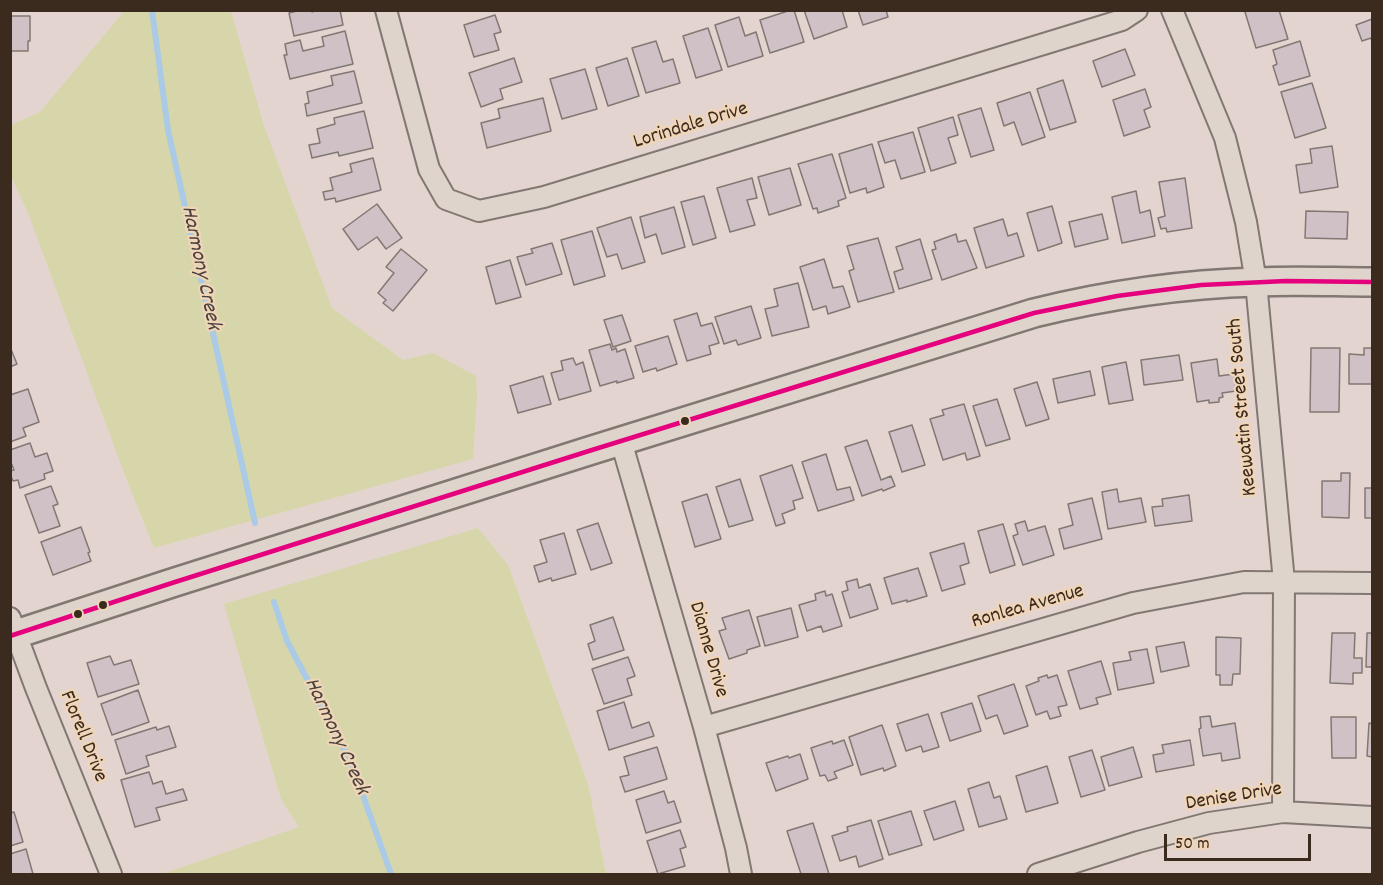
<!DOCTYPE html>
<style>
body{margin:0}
#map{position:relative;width:1383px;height:885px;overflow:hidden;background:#e4d4d0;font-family:Dekko,sans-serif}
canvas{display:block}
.frame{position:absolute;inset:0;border:12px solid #3b2a1e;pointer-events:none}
.scale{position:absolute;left:1164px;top:834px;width:147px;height:27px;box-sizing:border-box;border:3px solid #3b2a1e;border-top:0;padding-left:8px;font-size:18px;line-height:21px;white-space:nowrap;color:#3b2a1e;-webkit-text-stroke:4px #f0d5b7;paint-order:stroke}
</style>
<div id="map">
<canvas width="1383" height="885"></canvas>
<div class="frame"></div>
<div class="scale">50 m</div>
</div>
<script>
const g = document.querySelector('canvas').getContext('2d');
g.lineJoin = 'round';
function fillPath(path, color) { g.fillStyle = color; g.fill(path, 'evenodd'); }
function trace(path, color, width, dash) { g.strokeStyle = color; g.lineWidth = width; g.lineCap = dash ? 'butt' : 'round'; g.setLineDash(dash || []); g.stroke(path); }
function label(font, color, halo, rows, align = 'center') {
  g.font = font + ' Dekko,sans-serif'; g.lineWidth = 4.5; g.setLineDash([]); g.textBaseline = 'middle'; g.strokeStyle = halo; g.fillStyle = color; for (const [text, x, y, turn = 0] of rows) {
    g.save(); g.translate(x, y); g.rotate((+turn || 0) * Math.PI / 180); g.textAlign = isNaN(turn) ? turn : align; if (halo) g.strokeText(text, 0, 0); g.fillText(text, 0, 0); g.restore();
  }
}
fillPath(new Path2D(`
 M120 11H231L264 126 332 308 403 360 433 353 476 376 477 397 473 459 154 548 124 473 28 213 11 176V125L40 112 121 15Z
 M478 528 508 565 588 784 606 874H162L299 827 281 799 224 604Z`), '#d6d6aa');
trace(new Path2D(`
 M152 10 168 130 255 523
 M274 602 287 641 351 762 391 874`), '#abcae6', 6);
const building = new Path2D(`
 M301 10H311L312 12 316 10H340L343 25 294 36 289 13Z
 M791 10H794L804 42 770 53 760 20Z
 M804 10H842L847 27 814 39Z
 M858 10H886L888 17 863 25Z
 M1249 10H1279L1288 39 1256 48 1245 12Z
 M495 15 501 32 494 34 499 50 474 57 464 25Z
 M10 16H30V41H28V51H11Z
 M739 17 745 36 756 32 763 56 728 67 715 25Z
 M1372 19V42L1371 38 1362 41 1356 25Z
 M708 28 722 70 696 78 683 36Z
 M345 31 353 64 290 79 284 55H287L285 44 300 40 303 51 324 46 322 37Z
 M656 41 663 62 673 59 680 83 646 93 632 48Z
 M1300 41 1310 76 1279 85 1273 66 1277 64 1273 50Z
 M1125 49 1135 75 1102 87 1093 61Z
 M514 58 522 82 500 89 503 99 481 107 469 73Z
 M627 58 639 96 608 106 596 68Z
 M585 69 597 109 562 119 550 79Z
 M354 71 362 103 307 116 305 104 309 103 307 92 333 85 331 76Z
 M1063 80 1076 122 1050 130 1037 89Z
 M1312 83 1326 128 1295 138 1281 92Z
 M1145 89 1151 107 1144 110 1150 127 1124 136 1113 100Z
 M1030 92 1045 137 1022 145 1014 122 1004 126 997 103Z
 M543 98 551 131 487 148 481 123 500 118 498 109Z
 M981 108 994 150 971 157 958 115Z
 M364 111 373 148 339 156 338 152 312 158 309 145 320 143 317 129 335 124 334 118Z
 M953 117 958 135 948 138 956 163 931 171 918 128Z
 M913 132 925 172 901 179 895 160 885 163 878 142Z
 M872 144 884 187 867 193 866 188 850 193 839 154Z
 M1332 146 1338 187 1300 193 1296 165 1312 163 1310 149Z
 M832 154 846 198 838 201 839 206 818 213 817 208 813 209 798 164Z
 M373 158 381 190 336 202 335 198 325 200 323 192 333 190 330 178 352 172 350 164Z
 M790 168 801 205 769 215 758 177Z
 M752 178 757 198 747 200 755 225 730 232 717 188Z
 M1185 178 1192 228 1167 232 1166 228 1161 229 1158 218 1165 216 1159 182Z
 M1136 191 1140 213 1150 210 1155 236 1122 243 1112 197Z
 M704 196 716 238 693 245 681 202Z
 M377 204 402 238 386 249 377 237 358 250 343 229Z
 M1052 206 1062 243 1038 251 1027 213Z
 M674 207 685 247 662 254 656 234 645 238 640 217Z
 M1306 211 1348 212 1347 239 1305 238Z
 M1102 214 1108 239 1075 247 1069 222Z
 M631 217 645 262 622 269 617 254 607 257 597 228Z
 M1003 219 1008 236 1017 233 1024 256 986 268 974 228Z
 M592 231 605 276 574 285 561 240Z
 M956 234 958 242 966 240 977 268 942 280 932 250 936 249 934 242Z
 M878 238 894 292 858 302 849 271 854 269 847 246Z
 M920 239 932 279 899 289 894 272 903 269 896 247Z
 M552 243 562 274 526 285 517 257 533 253 531 249Z
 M401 249 427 270 393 311 383 303 386 300 378 293 394 273 386 267Z
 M824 259 833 288 843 286 850 307 828 314 826 306 813 310 800 267Z
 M510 260 521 297 496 304 486 267Z
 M798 283 809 327 772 336 765 309 778 306 774 289Z
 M751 306 761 338 738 345 736 340 724 344 715 317Z
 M697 313 701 326 712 323 719 343 709 346 711 354 687 361 674 320Z
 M622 315 631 341 613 347 604 320Z
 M668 336 677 364 657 371 656 368 643 372 635 346Z
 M610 344 612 350 616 348 617 352 625 349 634 378 617 383V381L600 386 589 350Z
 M10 347 17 364 10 367Z
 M1311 348H1340L1339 412H1310Z
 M1364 348H1372V384H1349V354L1364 355Z
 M1179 355 1183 380 1144 385 1141 360Z
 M573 358 576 365 583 362 591 391 559 400 551 373 563 370 561 361Z
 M1217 359 1219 376 1234 374 1236 391 1222 393 1223 397 1219 398V402L1209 403V400L1197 402 1191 363Z
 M1126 362 1133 400 1109 404 1102 367Z
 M1090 371 1095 395 1058 403 1053 379Z
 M543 376 551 404 518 413 510 386Z
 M1037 382 1049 419 1026 426 1014 389Z
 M28 389 39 422 23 428 26 436 10 442V395Z
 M997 399 1010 439 986 446 973 406Z
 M964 404 980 456 967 460 965 453 943 460 930 419 944 415 942 410Z
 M912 425 925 465 902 472 889 432Z
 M867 440 881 480 891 476 895 486 883 491 882 489 862 496 845 447Z
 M30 443 35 457 47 453 53 471 44 474 45 479 20 488 18 480 13 481 10 474V471L14 470 10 460V450Z
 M826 454 837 490 850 487 854 500 818 511 802 462Z
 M792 465 803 498 793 501 795 509 782 514 785 523 776 526 760 476Z
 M1341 473H1350L1349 518 1322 517V481H1341Z
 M740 479 753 520 729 527 716 487Z
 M51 486 58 504 53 506 60 526 39 533 25 495Z
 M1365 488H1372V518H1365Z
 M1117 489 1119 502 1141 498 1146 522 1108 529 1102 492Z
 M707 494 721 539 695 547 682 502Z
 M1189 495 1192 521 1155 526 1152 507 1163 506 1162 499Z
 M1092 498 1102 539 1064 549 1059 529 1073 525 1068 504Z
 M1025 521 1028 531 1045 526 1054 555 1023 565 1013 536 1018 534 1015 524Z
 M598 523 612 563 591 570 577 530Z
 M1003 524 1015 565 990 573 978 531Z
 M81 527 90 552 88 553 91 561 53 575 41 542Z
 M564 533 576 574 552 581 551 578 539 582 534 566 547 562 540 540Z
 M964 543 969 563 960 566 965 584 942 591 930 553Z
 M918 568 927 596 907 602V600L892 604 884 578Z
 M857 579 859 588 870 584 878 609 850 618 842 592 848 590 846 582Z
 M825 591 826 596 832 594 842 626 823 632 821 626 807 631 799 605 816 600 815 594Z
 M791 608 798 637 765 646 757 617Z
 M749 610 760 646 747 650V653L729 659 719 631 726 629 722 618Z
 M613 617 624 650 593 660 588 644 595 641 590 625Z
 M1332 633H1355L1354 658H1362V673H1353V684L1330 683Z
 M1367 633H1372V667H1366Z
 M1216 637 1241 638 1240 674H1233L1232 685H1220V675H1216Z
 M1184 642 1189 666 1161 672 1156 647Z
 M1147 649 1154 683 1118 690 1113 663 1131 660 1129 652Z
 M110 656 114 665 131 660 139 684 98 697 87 663Z
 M628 657 635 676 627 679 632 695 604 704 592 669Z
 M1101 661 1111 694 1096 698 1098 704 1080 709 1068 671Z
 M1047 675 1048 678 1057 675 1067 705 1058 707 1061 716 1050 719 1047 711 1036 715 1026 686 1039 681 1038 678Z
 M1014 684 1028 726 1004 734 997 715 986 719 978 696Z
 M138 690 149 722 112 735 101 704Z
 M624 702 632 728 649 722 654 736 609 750 597 711Z
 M972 703 981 731 950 741 941 713Z
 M928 714 939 747 923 752 921 746 906 751 897 724Z
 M1210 716 1212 727 1235 723 1240 758 1222 761 1221 753 1203 756 1199 729 1201 728 1200 717Z
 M1331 717H1356V758H1332Z
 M1369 723 1372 724V757L1367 756Z
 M882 725 896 766 884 771 883 768 861 775 849 737Z
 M169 726 176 747 146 756 149 766 126 774 115 740 156 727 157 730Z
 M844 740 853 765 834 772 837 778 828 781 825 775 820 776 811 748 832 741 833 744Z
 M1190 740 1194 765 1156 772 1153 755 1164 753 1162 745Z
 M657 747 667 779 625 792 620 777 629 775 624 757Z
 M1133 747 1142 777 1109 786 1101 757Z
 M1092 750 1105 790 1081 797 1069 757Z
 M800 754 808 779 776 791 766 763 788 756 789 758Z
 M1047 766 1058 803 1026 812 1016 776Z
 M149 772 153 784 162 781 166 794 183 789 187 800 156 808 160 820 135 827 121 780Z
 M989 782 994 798 1000 796 1007 819 979 827 968 789Z
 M664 791 668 803 674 801 681 822 646 833 636 800Z
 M955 801 964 830 934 840 924 811Z
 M911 811 922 845 889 855 878 821Z
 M14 812 23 842 10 846V813Z
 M871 820 883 859 859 867 856 856 840 861 832 836 848 831 847 827Z
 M813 823 829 874H801L787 831Z
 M680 830 686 847 680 849 685 866 658 874 647 841Z
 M26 849 33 874H10V854Z`);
fillPath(building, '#d0c1c6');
trace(building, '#827873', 1.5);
const minor = new Path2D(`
 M386 10 429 169 446 199 479 211 544 197 1122 20 1137 10
 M1172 10 1225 138 1246 222 1256 282 1284 582 1283 812
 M621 441 704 727 736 848 741 874
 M10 618 36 688 111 874
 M704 727 1133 603 1244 582 1372 583
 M1038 874 1138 842 1209 823 1283 812 1372 817`);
const secondary = new Path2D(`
 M10 636 172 583 592 450 1034 313C1107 295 1182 284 1257 282 1296 280 1334 282 1372 282`);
trace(minor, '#827873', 24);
trace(secondary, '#827873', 32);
trace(minor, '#ded4cb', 20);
trace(secondary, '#ded4cb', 27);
trace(new Path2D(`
 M10 636 172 583 592 450 1034 313 1117 296 1201 285 1286 281 1372 282`), '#e5007d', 4.5);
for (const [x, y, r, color] of [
 [685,421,5,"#3b2a1e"],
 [103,605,5,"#3b2a1e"],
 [78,614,5,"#3b2a1e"]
]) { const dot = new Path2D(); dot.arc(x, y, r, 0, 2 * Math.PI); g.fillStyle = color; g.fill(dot); trace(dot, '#f0d5b7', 2); }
label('21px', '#3b2a1e', '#f0d5b7', [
 ["Lorindale Drive",691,127,-17],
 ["Keewatin Street South",1244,407,-95],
 ["Ronlea Avenue",1028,608,-16],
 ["Dianne Drive",707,650,74],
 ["Florell Drive",82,737,68],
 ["Denise Drive",1234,798,-9]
]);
label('italic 22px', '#48413d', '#f0d5b7', [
 ["Harmony Creek",199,268,78],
 ["Harmony Creek",335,737,65]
]);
</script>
